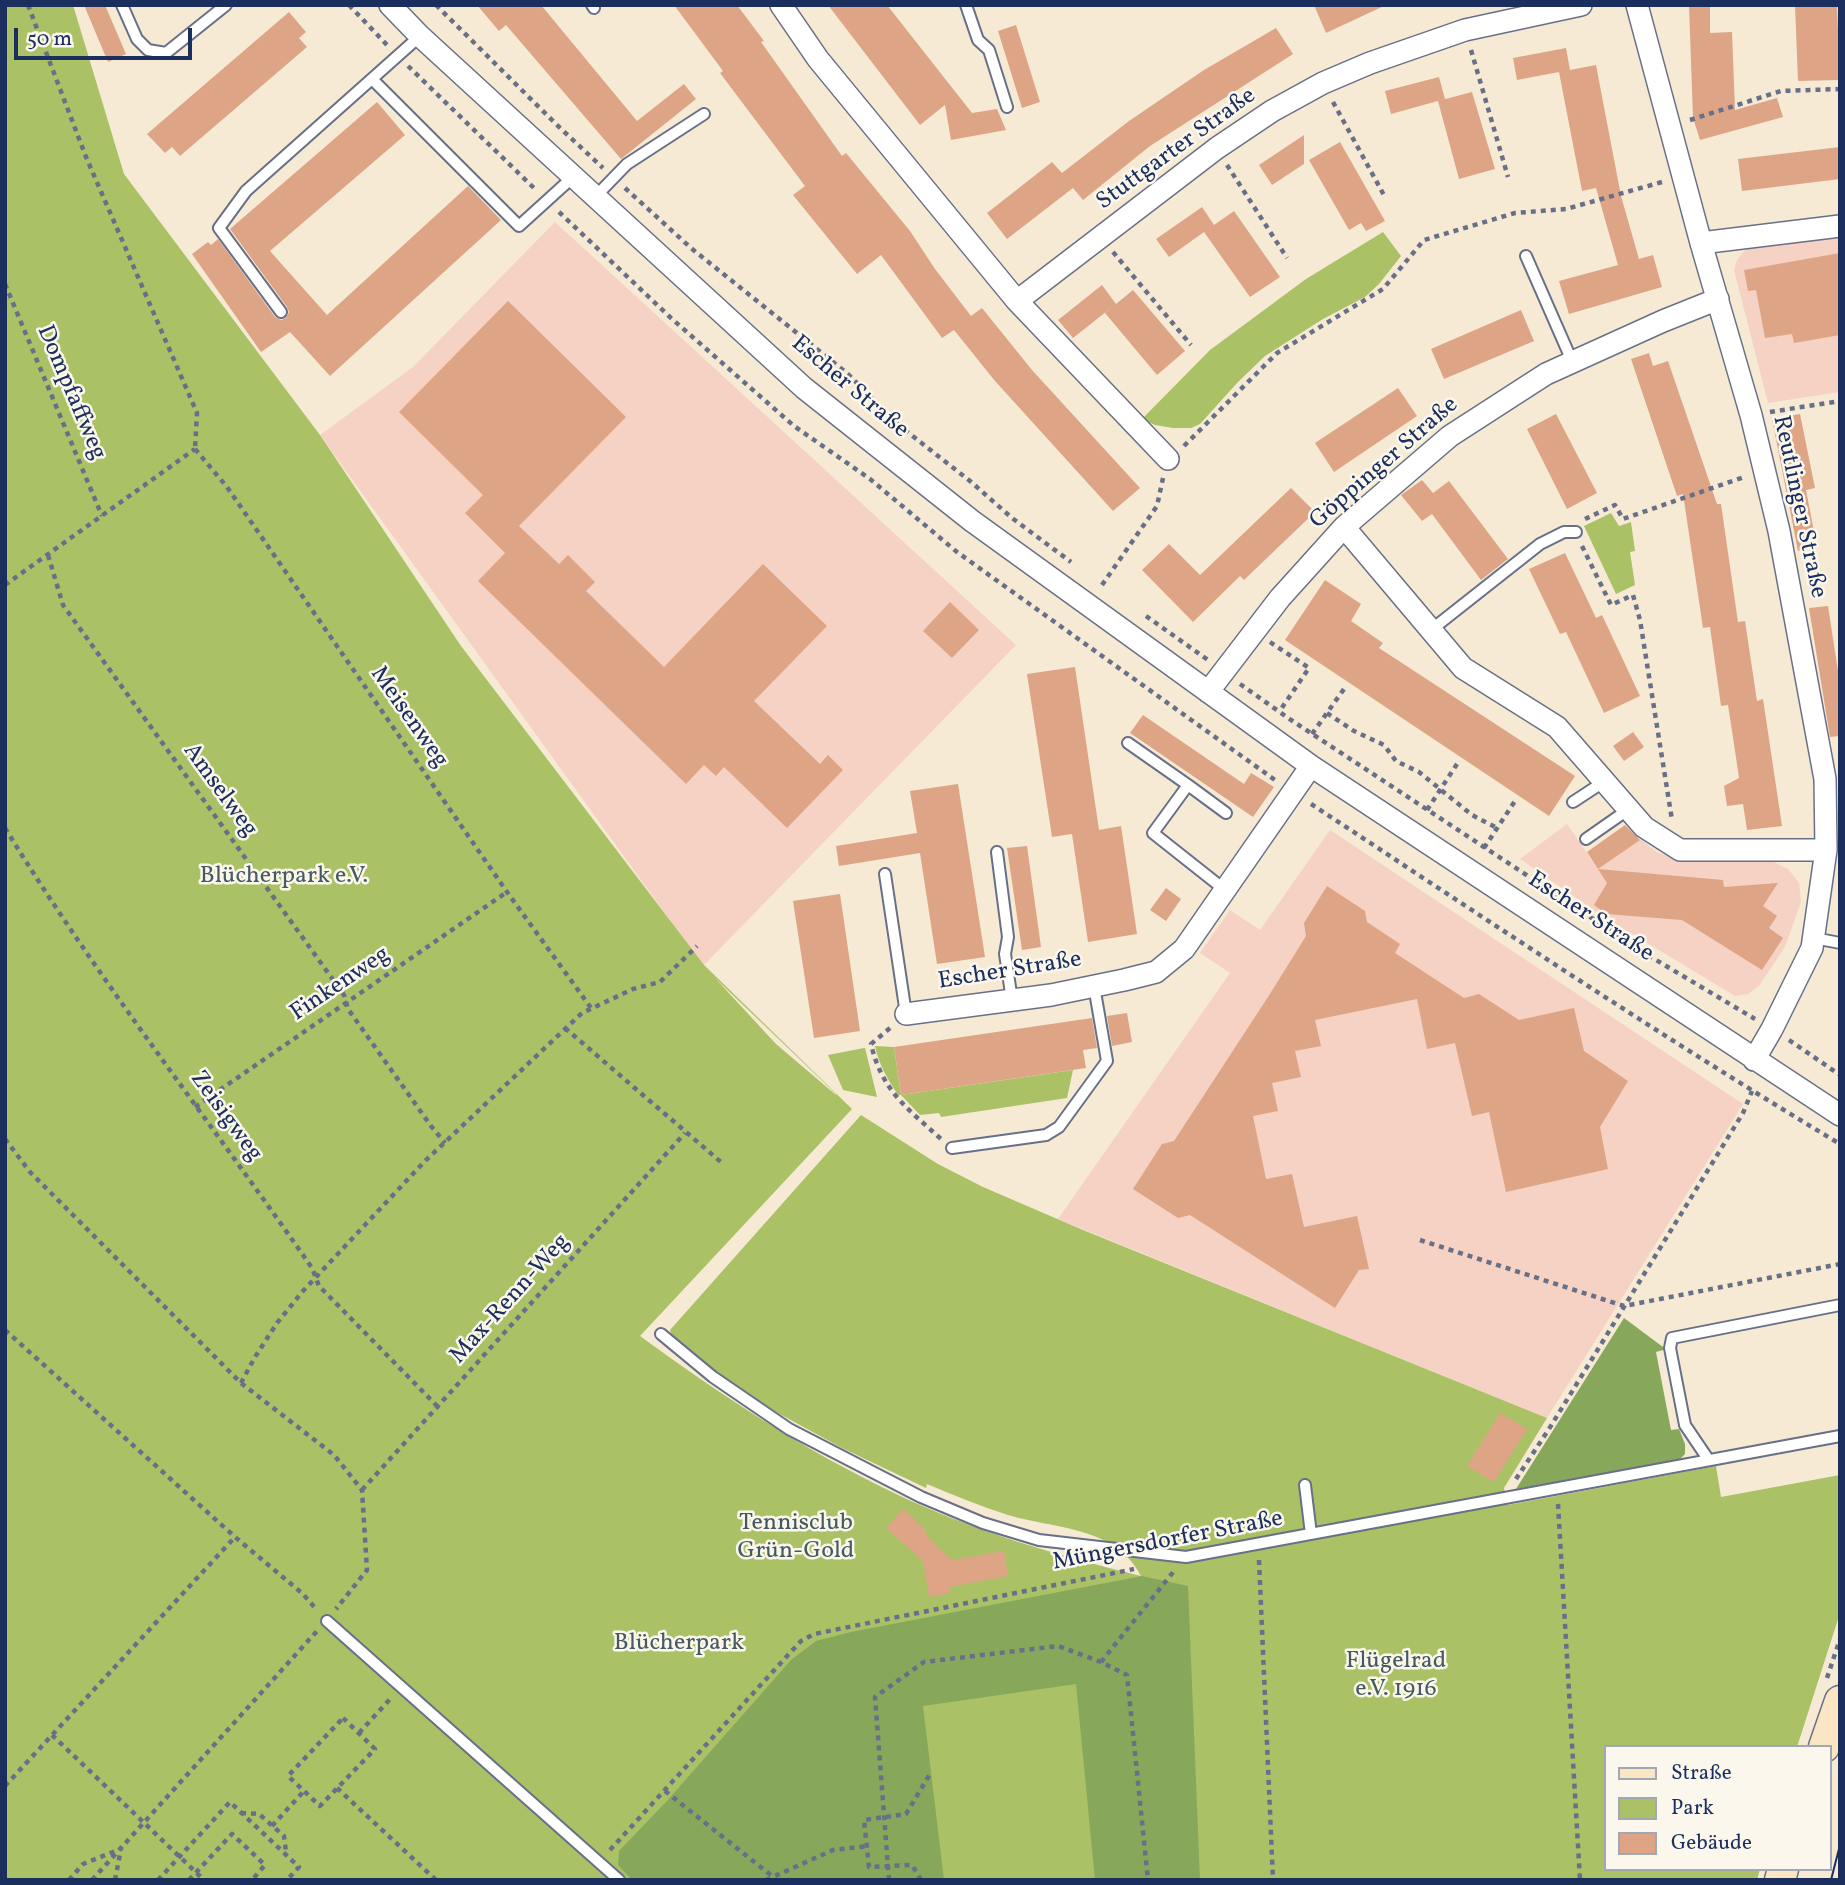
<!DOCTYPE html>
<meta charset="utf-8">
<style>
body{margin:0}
#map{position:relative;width:1845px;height:1885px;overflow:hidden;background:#f6ead4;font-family:Vollkorn,serif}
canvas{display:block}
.frame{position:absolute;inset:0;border:7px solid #1b2f5e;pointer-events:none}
.legend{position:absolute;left:1604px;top:1745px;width:228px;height:126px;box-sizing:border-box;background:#fbf7ec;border:2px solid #a1a7b3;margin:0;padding:9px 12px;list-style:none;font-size:21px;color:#1b2f5e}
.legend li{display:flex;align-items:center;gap:14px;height:35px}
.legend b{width:35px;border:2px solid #a1a7b3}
.scale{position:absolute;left:14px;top:28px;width:178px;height:32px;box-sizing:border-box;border:4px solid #1b2f5e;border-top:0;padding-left:9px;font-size:21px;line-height:24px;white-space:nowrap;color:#1b2f5e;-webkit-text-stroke:5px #fbf7ec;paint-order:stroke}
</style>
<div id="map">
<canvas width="1845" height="1885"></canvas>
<div class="frame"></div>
<ul class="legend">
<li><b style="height:9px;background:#fbe6c4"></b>Straße</li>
<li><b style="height:19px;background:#aac166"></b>Park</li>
<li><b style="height:19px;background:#dea486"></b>Gebäude</li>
</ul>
<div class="scale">50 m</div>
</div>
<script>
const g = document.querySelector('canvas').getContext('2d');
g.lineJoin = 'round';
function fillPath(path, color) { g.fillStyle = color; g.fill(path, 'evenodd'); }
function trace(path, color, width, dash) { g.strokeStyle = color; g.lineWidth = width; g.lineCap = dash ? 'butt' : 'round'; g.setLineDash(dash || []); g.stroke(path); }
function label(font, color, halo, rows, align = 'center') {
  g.font = font + ' Vollkorn,serif'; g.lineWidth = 5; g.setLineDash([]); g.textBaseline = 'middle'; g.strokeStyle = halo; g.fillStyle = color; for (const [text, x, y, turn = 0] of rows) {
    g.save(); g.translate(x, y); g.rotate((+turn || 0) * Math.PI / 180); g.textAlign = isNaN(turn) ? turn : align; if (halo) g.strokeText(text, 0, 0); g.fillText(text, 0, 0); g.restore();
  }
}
fillPath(new Path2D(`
 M555 222 1016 645 703 966 320 435 413 367Z
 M1840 233V392L1768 403 1734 270 1737 260 1749 245Z
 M1567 824 1598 869 1640 839 1657 852 1679 861 1770 860 1788 869 1799 883 1801 902 1785 947 1759 986 1748 994 1735 996 1601 915 1520 859Z
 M1330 830 1743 1104 1547 1418 1058 1219 1230 973 1200 953 1230 910 1260 930Z`), '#f5d2c3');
fillPath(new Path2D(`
 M5 5H73L124 174 320 435 461 646 704 965 852 1109 640 1336C721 1395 804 1450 894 1493 973 1531 1056 1555 1141 1576 1116 1526 1054 1529 1008 1515 980 1506 953 1495 927 1484L926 1488 842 1448 778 1413 732 1384 671 1334 670 1330 861 1115 938 1164 983 1187 1083 1230 1547 1418 1504 1488 1508 1505 1716 1466 1721 1497 1840 1475V1613L1797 1747H1605V1869H1760L1757 1880H5ZM715 978 836 1094V1095L776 1044Z
 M1383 232 1401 256 1379 284 1365 297 1323 319 1265 356 1238 382 1200 424 1191 428H1173L1155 425 1142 419 1210 350 1306 279Z
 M1611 513 1619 526 1631 522 1635 551 1630 552 1635 585 1616 594 1584 526Z
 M875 1046 894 1047 901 1095 1073 1070 1067 1098 941 1117 939 1113 920 1115 901 1095H898C887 1078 879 1065 875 1046Z
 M864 1048H865L877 1097 843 1090 828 1055Z`), '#aac166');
fillPath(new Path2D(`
 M1624 1318 1663 1347V1350L1656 1352 1671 1430 1679 1429 1685 1444V1454L1680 1459 1667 1463 1516 1489Z
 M1142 1576 1188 1586 1200 1880H1095L1076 1684 923 1706 944 1880H632L618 1865 619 1851 666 1802 791 1660 816 1641 851 1632Z`), '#87a75b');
fillPath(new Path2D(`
 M84 5H105L126 54 108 62Z
 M477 5H541L637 121 684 84 696 99 621 159 506 25 499 31Z
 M674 5H737L764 41 761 42 842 156 846 153 910 231 935 269 971 316 982 308 1032 370 1140 488 1113 511 995 381 954 330 942 338 881 255 857 274 793 195 805 186 720 73 723 71Z
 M828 5H887L972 113 997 109 1006 130 951 140 945 105 920 125Z
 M1314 5H1386L1326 33Z
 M1689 5H1710V33L1732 32 1735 110 1777 98 1783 117 1700 140 1693 118Z
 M1795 5H1837L1840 80 1798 81Z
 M289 12 306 32 299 38 307 47 180 156 172 147 165 153 147 134Z
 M1016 25 1040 102 1022 108 998 31Z
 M1276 28 1293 54 1150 146 1083 200 1073 188 1007 239 987 213 1052 162 1062 173 1129 121 1204 70Z
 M1566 48 1570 70 1596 65 1621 196 1639 259 1653 255 1662 287 1569 314 1559 281 1618 265 1596 188 1582 191 1559 72 1517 80 1513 58Z
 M1439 77 1445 99 1391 114 1385 91Z
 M1472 92 1495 169 1459 179 1438 101Z
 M377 102 405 135 270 251 327 315 468 186 501 220 330 376 290 332 261 352 192 254 208 242 211 245 218 239 275 317 281 320 286 318 289 312 287 307 230 229Z
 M1304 135V164L1272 185 1259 165Z
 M1340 142 1385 221 1366 231 1361 223 1349 230 1309 160Z
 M1840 147V179L1742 191 1738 159Z
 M1202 207 1214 225 1234 211 1280 277 1250 297 1204 232 1169 257 1156 239Z
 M1840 253V335L1794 343 1792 334 1765 338 1756 290 1748 291 1744 270Z
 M1102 285 1116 304 1073 338 1058 320Z
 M1133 290 1185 351 1157 375 1105 313Z
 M508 301 626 417 519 526 559 564 568 555 595 582 586 591 664 667 763 564 827 626 754 701 820 764 828 755 843 770 787 828 724 767 716 776 704 765 686 784 478 581 505 553 465 513 483 495 399 412Z
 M1521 310 1534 341 1444 379 1431 349Z
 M1649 353 1653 366 1668 361 1717 504H1721L1738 622 1745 621 1757 701 1763 699 1782 826 1747 830 1743 804 1727 806 1724 786 1739 778 1734 744 1728 705 1721 706 1710 627 1703 628 1683 494 1677 496 1631 359Z
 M1398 388 1417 416 1334 472 1315 443Z
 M1556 414 1597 493 1567 509 1527 429Z
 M1800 414 1815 488 1806 490 1817 547 1798 551 1772 419Z
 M1422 480 1433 493 1449 481 1508 559 1481 580 1432 514 1422 521 1401 495Z
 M1291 488 1315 512 1244 580 1240 576 1193 622 1142 570 1169 544 1200 575Z
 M1565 553 1596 618 1602 615 1640 696 1604 713 1566 632 1560 634 1529 569Z
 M1325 580 1361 604 1351 621 1383 643 1379 648 1575 776 1549 816 1285 640Z
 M950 602 979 630 952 658 923 631Z
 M1828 606 1840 684V736L1830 737 1809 608Z
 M1075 667 1099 830 1121 826 1137 934 1088 942 1072 834 1052 837 1027 674Z
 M1143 715 1244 784 1251 773 1274 787 1253 817 1130 733Z
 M1633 732 1644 747 1624 761 1613 746Z
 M958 784 985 957 937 964 920 853 839 866 836 846 917 833 910 791Z
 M1625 825 1640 840 1598 869 1723 880 1724 887 1778 883 1763 906 1777 916 1769 928 1783 938 1762 970 1682 920 1606 914 1594 905 1607 883 1587 852Z
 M1027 846 1041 947 1022 950 1007 848Z
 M1327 886 1365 911 1367 922 1400 944 1395 953 1464 998 1479 994 1519 1020 1574 1008 1584 1051 1628 1081 1600 1127 1608 1169 1506 1192 1489 1112 1472 1116 1455 1043 1427 1049 1417 999 1315 1020 1321 1046 1295 1051 1301 1077 1272 1083 1278 1111 1253 1116 1266 1179 1292 1174 1304 1227 1357 1216 1369 1269 1359 1270 1335 1308 1190 1215 1178 1218 1133 1189 1162 1144 1174 1141 1268 997 1306 936 1304 923Z
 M1166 888 1181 899 1166 921 1150 910Z
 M840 894 860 1031 814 1038 793 901Z
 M1127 1013 1132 1042 1112 1046 1107 1016Z
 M1092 1018 1097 1048 1083 1050 1086 1068 901 1095 894 1047Z
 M1500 1413 1527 1429 1494 1482 1467 1466Z
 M903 1509 927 1531 925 1534 952 1560 1004 1551 1008 1576 949 1587 950 1593 929 1597 923 1561 886 1528Z`), '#dea486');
const service = new Path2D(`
 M122 5 137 39 148 50 166 53 226 5
 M592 5 594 8
 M966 5 978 40 989 50 1007 107
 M372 79 519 226 573 177
 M595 197 627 164 704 114
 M1526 256 1572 361
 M281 312 219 228 246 191 420 36
 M1431 630 1540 544 1564 532H1576
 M1128 743 1188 785 1153 833 1225 890
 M1188 785 1226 813
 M1573 802 1605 781
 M1586 839 1629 809
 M997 852 1008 937 1005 954 1012 1000
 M885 874 906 1014
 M1814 938 1840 943
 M952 1148 1046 1135 1059 1127 1107 1061 1094 986
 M661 1334 713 1377 789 1429 921 1497 983 1523 1039 1540 1186 1557 1840 1436
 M1708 1459 1685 1425 1670 1348 1672 1338 1840 1305
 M1305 1485 1311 1534
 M327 1621 619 1880`);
const minor = new Path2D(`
 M390 5 420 36 804 388 972 521 1311 766 1840 1115
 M781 5 818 59 1017 301 1217 148 1272 111 1323 83 1370 63 1465 30 1581 5
 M1637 5 1701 243 1751 415 1779 531 1825 779 1826 850 1812 948 1772 1029 1754 1060
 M1701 243 1840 226
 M1017 301 1168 459
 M1344 527 1463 668 1557 727 1644 827 1680 850H1826
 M1208 692 1280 598 1344 527 1450 436 1546 374 1663 321 1718 299
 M906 1014 1051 995 1124 980 1156 972 1184 949 1311 766`);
const secondary = new Path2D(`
 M1824 1747 1840 1701
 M1780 1880 1783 1869`);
trace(service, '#687087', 14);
trace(minor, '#687087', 24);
trace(secondary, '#687087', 33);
trace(new Path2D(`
 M28 5 86 157 197 413 195 449
 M349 5 387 45
 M436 5 558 126 603 168
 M1471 50 1508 177
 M408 66 535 189
 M1333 102 1385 197
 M1690 120 1781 91 1840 89
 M1227 165 1287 258
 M625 188 691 248 848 374 896 423 970 481 1012 518 1071 562
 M559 212 671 318 794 426 870 479 957 552 1275 780
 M1113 252 1191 345
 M5 284 102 516
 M1770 412 1840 401
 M1184 446 1277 353 1383 289 1424 240 1515 213 1566 209 1662 182
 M195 449 227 487 507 892 591 1008
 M1585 519 1615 505 1623 519 1744 477
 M1582 546 1611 605 1633 595 1640 620 1672 820
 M48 555 63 605 344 995 348 1009 431 1126 445 1143
 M5 585 195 449
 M1102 585 1157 506 1163 478
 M1146 616 1208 660
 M1270 642 1309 668 1279 712
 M1240 684 1291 720 1651 957 1755 1019
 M1327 713 1354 731 1384 745 1396 761 1419 772 1472 815 1497 828
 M1312 734 1344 689
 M1311 804C1486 919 1660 1036 1840 1144
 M1427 810 1457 764
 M5 828C99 981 210 1121 312 1268L319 1286 438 1407
 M1484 848 1517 798
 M565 1028 722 1163
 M890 1028 871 1044C882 1091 907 1108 941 1139
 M1789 1040 1840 1075
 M195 1107 507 892
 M5 1139 30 1172 241 1383 334 1455 362 1490 367 1570 336 1609
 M1420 1240 1624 1306 1840 1264
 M5 1330 235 1537 303 1594 317 1610
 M241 1383 255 1357 277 1323 303 1291 425 1161 582 1013 633 989 660 982 697 946
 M1516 1479 1549 1429 1743 1113 1752 1091
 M362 1490 685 1133
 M1558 1504 1580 1880
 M1259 1560 1273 1880
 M1101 1662 1174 1571
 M1827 1678 1840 1639
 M343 1718 375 1749 320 1806 288 1776Z
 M359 1733 391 1698
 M52 1735 204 1880
 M5 1786 235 1537
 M337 1788 436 1880
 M665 1791 772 1876
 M241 1813 259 1814 284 1836 286 1852
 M272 1826 304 1791
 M610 1850 788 1655 801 1641 814 1634 1134 1569
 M69 1880 83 1864 118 1850
 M92 1880 317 1631
 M115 1880 121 1849
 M158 1880 230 1802 299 1867 287 1880
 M189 1880 232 1834 265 1865 252 1880
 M766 1880 833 1850 868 1846
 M889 1880 875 1697 924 1662 1058 1646 1101 1662 1127 1675 1148 1880
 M921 1880 912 1865 869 1867 864 1820 906 1814 930 1774`), '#687087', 4.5, [5, 5]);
trace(service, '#fff', 10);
trace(minor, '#fff', 21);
trace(secondary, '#fbe6c4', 30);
trace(new Path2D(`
 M1831 1880 1840 1845`), '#1b2f5e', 2);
label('24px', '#1b2f5e', '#fbf7ec', [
 ["Stuttgarter Straße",1177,150,-36],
 ["Escher Straße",849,388,40],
 ["Dompfaffweg",70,393,67],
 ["Göppinger Straße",1385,464,-41],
 ["Reutlinger Straße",1798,507,78],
 ["Meisenweg",408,718,55],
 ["Amselweg",219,791,54],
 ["Escher Straße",1590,918,33],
 ["Escher Straße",1010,972,-9],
 ["Finkenweg",341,985,-34],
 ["Zeisigweg",225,1117,54],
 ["Max-Renn-Weg",511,1300,-48],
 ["Müngersdorfer Straße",1168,1542,-11]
]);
label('24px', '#465b60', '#fbf7ec', [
 ["Blücherpark e.V.",284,878],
 ["Tennisclub",796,1525],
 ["Grün-Gold",796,1553],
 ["Blücherpark",679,1645],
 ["Flügelrad",1396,1663],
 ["e.V. 1916",1396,1691]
]);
</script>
